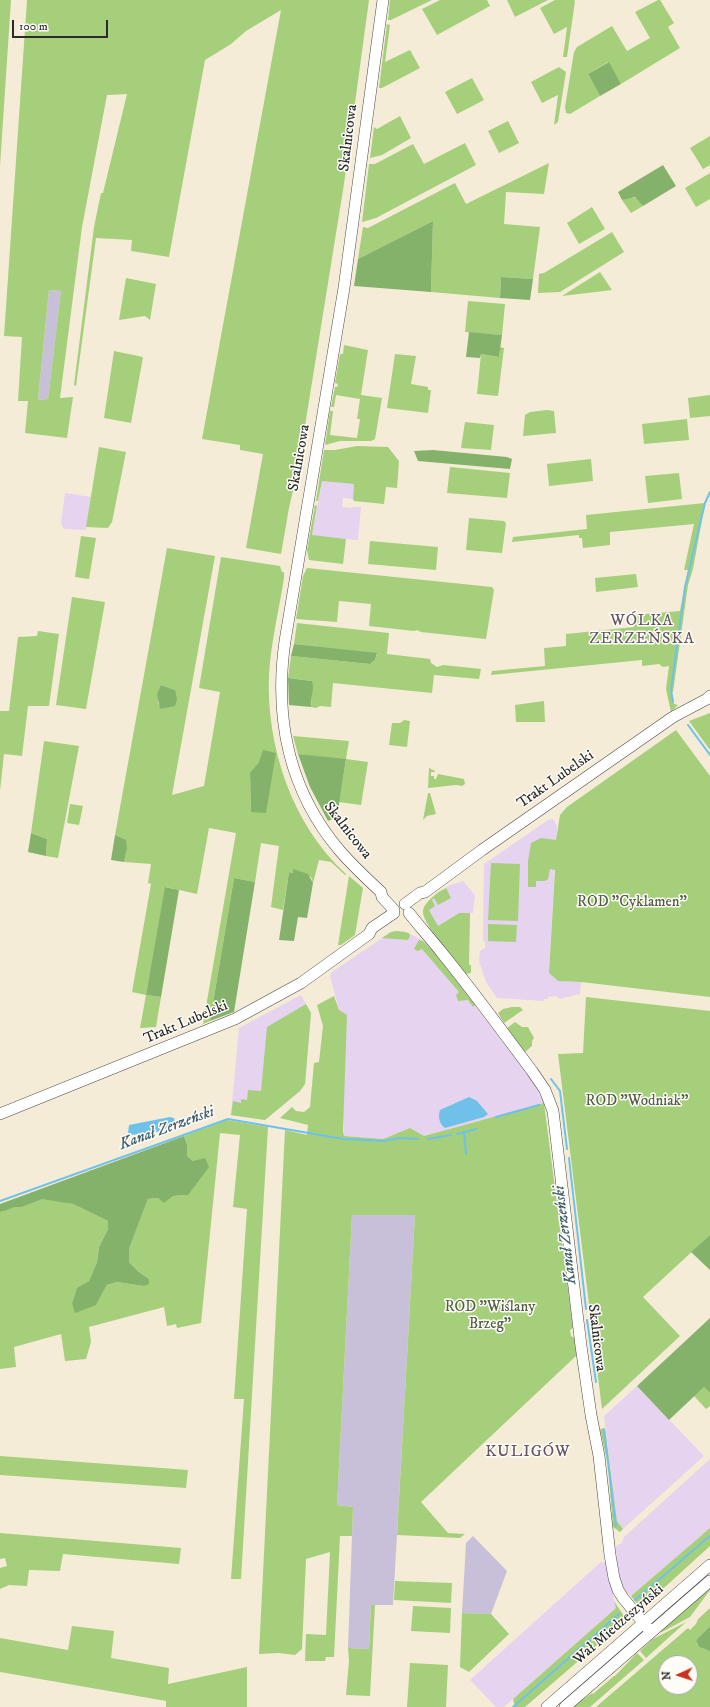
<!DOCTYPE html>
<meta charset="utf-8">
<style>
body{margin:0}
#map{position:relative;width:710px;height:1707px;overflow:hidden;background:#f5ecd7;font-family:"IM FELL DW Pica",serif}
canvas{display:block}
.north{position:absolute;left:658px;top:1655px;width:40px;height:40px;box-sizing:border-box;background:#fdfcf7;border:1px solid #a9a8a5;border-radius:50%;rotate:267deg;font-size:11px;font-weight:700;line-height:16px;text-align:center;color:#2b2b2b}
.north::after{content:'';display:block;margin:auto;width:14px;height:18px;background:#c8321e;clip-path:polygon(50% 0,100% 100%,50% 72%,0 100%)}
.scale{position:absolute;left:12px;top:20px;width:96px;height:18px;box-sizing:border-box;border:2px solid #2b2b2b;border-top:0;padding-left:5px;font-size:12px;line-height:14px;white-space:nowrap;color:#2b2b2b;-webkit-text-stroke:3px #fdfcf7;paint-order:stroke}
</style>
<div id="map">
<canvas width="710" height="1707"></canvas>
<div class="north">N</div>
<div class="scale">100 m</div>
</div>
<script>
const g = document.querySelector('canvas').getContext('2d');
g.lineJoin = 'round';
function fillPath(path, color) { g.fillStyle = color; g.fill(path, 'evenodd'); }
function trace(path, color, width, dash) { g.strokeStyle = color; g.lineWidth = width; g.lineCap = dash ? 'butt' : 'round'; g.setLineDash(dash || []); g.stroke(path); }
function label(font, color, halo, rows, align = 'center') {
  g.font = font + ' "IM FELL DW Pica",serif'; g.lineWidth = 3; g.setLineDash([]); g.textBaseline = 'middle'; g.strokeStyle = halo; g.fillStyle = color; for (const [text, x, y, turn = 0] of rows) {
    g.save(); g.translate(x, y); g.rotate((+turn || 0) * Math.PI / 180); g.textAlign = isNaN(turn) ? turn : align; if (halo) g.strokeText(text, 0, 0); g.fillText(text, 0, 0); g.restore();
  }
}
fillPath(new Path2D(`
 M322 481 354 484 353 499 343 498 342 507 351 508 354 507H361L358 540 312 536Z
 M65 493 91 497 86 530 64 529 61 524Z
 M553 819 557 826 549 973 558 981 581 982 580 994 560 999 556 996 548 997V999H544V1001L497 998 486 982 479 961 480 951 485 948V942L483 940 484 864 548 820Z
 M463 881 475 895 473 913H459L436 927 427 904 448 886Z
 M397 931H404L422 940 433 951 531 1079 544 1103 424 1136 410 1128 383 1139 344 1136 339 1010 330 976 332 972 391 932Z
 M301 995 311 1013 305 1084 300 1091 265 1120 231 1115 239 1028Z
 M637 1386 704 1456 623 1529 617 1521 604 1416Z
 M710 1459V1528L631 1596 623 1589 621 1583 617 1566 616 1546 622 1543 624 1537Z
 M601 1562 606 1563 616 1608 504 1707H496L470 1680Z`), '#e6d3f0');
fillPath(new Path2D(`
 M49 290 61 291 48 399 38 400Z
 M352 1215H415L393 1605H371L369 1649 348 1648 353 1507 337 1505Z
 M473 1536 507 1571 491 1614 462 1613 466 1543Z`), '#c8c0d8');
fillPath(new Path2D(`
 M0 0H11L0 166Z
 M27 0H369L344 184 298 469 289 508 281 554 246 548 263 454 240 450V445L202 439 281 10 246 31 231 44 205 60 169 257 131 251 132 240 96 238 76 386 74 385 94 227 101 193H103L127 94 107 95 82 227 60 398 73 397 67 438 25 433 28 401H18L22 337 4 336ZM49 290 61 291 48 399 38 400Z
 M390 0H432L391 20H388Z
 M440 0H487L490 6 437 35 422 9Z
 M507 0H548L515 17Z
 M555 0H574L575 1 567 57H563L567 27 554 34 540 8Z
 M658 0H660L674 23 668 27 680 48 621 84 608 62 588 74 600 96 570 114 566 113 565 107 574 52 577 47 612 26 627 51 650 38 635 12Z
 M387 24 390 25 385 62 410 50 420 68 382 88H379Z
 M559 67 566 72 558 122 554 125 558 95 542 103 531 82Z
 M472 78 484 100 457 114 445 92Z
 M400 116 411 138 382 155 370 158 374 127 377 129Z
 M508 121 519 143 499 153 488 131Z
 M710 136V165L703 169 690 148Z
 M465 143 476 165 376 218 362 222 369 164H375L413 144 424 164Z
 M549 163 544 194 506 192 504 224 540 227 533 279 501 277 500 298 431 292 433 221 358 259 363 227 368 228 455 183 466 204Z
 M710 173V199L696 207 685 188Z
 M630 197 637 198 643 206 631 213 622 200Z
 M592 207 605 229 579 244 567 223Z
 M612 232 624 252 560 292 538 293 539 274 544 273Z
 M600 272 612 290 562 296Z
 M126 278 156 284 150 320 145 316 119 320Z
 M468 301 505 304 502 335 465 332Z
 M344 345 368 350 361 395 382 398 375 439 371 441H340L325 445 330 411H333L330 435 357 438 360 419H357L360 399 336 395 334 407H331L335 387H337L338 384 335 383 340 354H343Z
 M500 347 504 348 498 396 477 394 481 354 499 357Z
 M114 351 143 357 131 423 104 418Z
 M395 354 416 356 411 384 428 387V390H431L428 413 387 408Z
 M710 395V416L690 418 688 398Z
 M547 410 554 411 556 433 523 436 525 415 530 412Z
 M687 419 689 440 644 444 642 424Z
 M465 422 494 425 491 450 461 448Z
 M357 446 388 447 399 461 397 488 386 487 384 504 354 501 353 499 354 484 322 481 318 501H316L324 450H335Z
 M99 447 126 452 112 522 108 528 86 527Z
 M591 459 593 481 549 486 547 464Z
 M450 467 510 473 507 498 447 493Z
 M679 473 682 499 648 503 645 476Z
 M705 503 693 569 688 585 673 692H672L674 704 678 705 671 712 666 689 669 666 663 667 659 664 642 666V660L491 675 492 671 545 666 544 648 566 646V634L634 627 633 615 680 611 688 570H684L694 524 610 532V545L583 548 582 538H579V535L512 542 513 537 587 529 586 515Z
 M315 505 317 506 312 535 346 539 343 564 309 560 307 550Z
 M469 518 504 521 506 523 502 553 466 550Z
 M81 536 96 538 89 579 75 577Z
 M370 541 438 547 436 570 368 564Z
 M167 548 215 556 172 795 204 786 220 692 199 688 221 557 280 566 282 572H284V578C279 610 271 642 269 675 266 746 292 825 346 874L345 875 331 862 319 860 313 883 311 877 289 872 283 910 271 907 279 846 261 843 255 882 234 878 210 1021 203 1024 236 833 209 828 197 894 166 887 146 995 161 997 156 1027 140 1028 146 995 132 992 151 884 148 883 151 864 124 862 127 849 115 835ZM161 685 175 690 161 709 158 703ZM259 762 251 812 250 774Z
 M307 568 492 587 494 590 486 639 421 632 417 630 414 631 369 626 371 604 339 601 337 622 296 619 303 576Z
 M636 574 638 587 596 592 595 578Z
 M72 597 105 602 86 709 56 705Z
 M297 623 389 633 387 654 430 659 431 663 437 667 443 665 481 669 479 679 434 675 432 693 333 683 331 707 320 706 316 708 311 707 312 681 288 678 291 656 370 664 375 660 377 654 294 644Z
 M38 631 59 634 49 706H28L22 756 4 754 0 791V711H9L18 637 37 636Z
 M544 701 545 722H516L515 705Z
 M710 713V750L689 721Z
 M404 720 410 721 407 747 389 745 392 723H400Z
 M676 730 710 776V997L581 982 558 981 549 973 555 870 550 869 548 879 545 881H536V887H528V861L531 843 541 838 556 840 560 815 567 807Z
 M293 736 349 741 346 759 368 762 361 805 339 802 346 760 298 754Z
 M44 741 79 746 58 858 46 856 47 839 31 833Z
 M429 768 435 771V772H431V776H434V779H436L438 774 464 779 465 784 462 786 456 785 428 788Z
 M428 793H430L436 814 427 816 423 820Z
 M70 804 83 806 79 825 67 823Z
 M491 863 520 864 518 921 488 920Z
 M349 876 363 888 355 935 341 945H338Z
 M446 888 451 898 438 905 434 898 432 900 435 906 429 910 438 926 459 913H470L469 965H471V973L466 974C458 963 421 923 423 911 424 902 439 891 446 888Z
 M488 924 517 925 516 942 488 941Z
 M397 931 409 933 410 936 408 940 382 938 391 932Z
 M419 940 423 941 440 959 475 1005 473 1007 468 1000 458 1001 456 995 459 992 422 949 418 951 414 949Z
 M334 996 339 1010 347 1015 343 1131 344 1136 383 1139 410 1128 424 1136 544 1103 573 1328 570 1330 571 1336 575 1338 577 1355 421 1502 448 1533 465 1534 460 1538 397 1535 415 1215H352L337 1505 353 1507 352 1536H340L334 1657H326L325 1661H305L306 1634 326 1635 330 1552 306 1559 302 1649 295 1655 279 1653 259 1654 285 1130 307 1135 308 1125 280 1118 292 1107 296 1111 304 1112 310 1107 314 1063 319 1062 323 1026 317 1005Z
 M586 997 710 1011V1235L643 1297 680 1336 602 1409 558 1054 583 1053Z
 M306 1004 311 1013 305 1084 300 1091 265 1120 231 1115 233 1101 241 1103V1099L247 1100 248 1090 261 1091 267 1027Z
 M512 1007H520L523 1010 504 1023 498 1013 503 1009Z
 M515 1022 522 1027H528L534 1038 532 1041V1046L525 1052 507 1028Z
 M227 1120 268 1127 241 1579H231L244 1399H234L247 1209 233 1207 240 1135 220 1133 201 1323 177 1328 176 1324 167 1326 164 1307 89 1327 91 1342 86 1359 65 1361 61 1334 14 1347 16 1367 0 1369V1212L5 1211 14 1206 22 1207 42 1198 73 1204 108 1221V1229L99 1247 97 1262 89 1281 77 1289 72 1303 96 1305 107 1285 117 1282 143 1286 149 1279 139 1272 129 1262V1249L148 1199 158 1198 164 1202 173 1196 188 1195 193 1161 187 1156V1145L184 1136Z
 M704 1387 710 1393V1406L706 1409 694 1396Z
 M605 1428 617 1521 623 1529 620 1532 613 1527 608 1465 600 1429Z
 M0 1456 188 1470 186 1488 0 1475Z
 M710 1528V1546L644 1606H639L631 1596Z
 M0 1533 181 1548 179 1564 63 1554 60 1571 29 1570 27 1586 9 1585 0 1589V1568L7 1566 5 1558 0 1559Z
 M395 1581 452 1583 451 1603 394 1600Z
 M710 1586V1590L690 1617 664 1631 656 1634Z
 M614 1601 624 1616 621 1627 598 1644 525 1707H515L513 1699 616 1608Z
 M371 1605H375L370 1696 346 1695 349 1661 348 1648 369 1649Z
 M413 1606 451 1608 450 1633 411 1631Z
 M710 1608V1626L696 1640 699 1647 707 1650 710 1652V1707H596L688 1628 690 1630 696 1624 698 1619ZM666 1663H690V1687H666Z
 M462 1613 491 1614 509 1634 469 1672 460 1667Z
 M686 1622 646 1658 640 1651 653 1639Z
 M72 1626 114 1631 111 1658 169 1668 168 1684 247 1667V1707H166V1701L0 1672V1638L68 1650Z
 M637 1653 644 1660 590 1707H572L592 1693 593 1694 614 1676H615Z
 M410 1663 448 1665 446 1707H407Z`), '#a5cf7b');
fillPath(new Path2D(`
 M609 62 621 84 600 96 588 74Z
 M663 165 676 186 643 206 635 197 622 200 618 192Z
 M433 221 431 292 354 286 358 259Z
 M501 277 533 279 530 300 500 298Z
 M469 332 502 335 499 357 481 354 480 358 466 357Z
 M433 450 507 457 512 459 510 469 418 461 414 451Z
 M294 644 377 653 375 660 370 664 291 656Z
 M288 678 312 681C315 689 310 698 311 707L289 705Z
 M161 685 175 690 177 699 175 706 160 709 157 694Z
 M263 750 276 753 266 813 251 812 250 773 259 762Z
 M298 754 346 759 337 817 328 821 310 787Z
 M31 833 47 839 46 856 28 852Z
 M115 835 126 840 127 849 124 862 111 860Z
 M293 869 308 874 313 883 307 918 298 917 294 941 279 940 289 872 293 873Z
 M234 878 255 882 234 1012 210 1021Z
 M165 887 179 890 161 997 146 995Z
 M184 1136 187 1145V1156L193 1161 205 1158 209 1167 188 1195 173 1196 164 1203 158 1198 148 1199 129 1249V1262L139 1272 149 1279V1284L143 1286 117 1282 107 1285 96 1305 75 1313 72 1303 77 1288 89 1281 97 1262 99 1247 108 1229V1221L73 1204 42 1199 22 1207H14L5 1211 0 1212V1204Z
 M710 1235V1270L691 1252Z
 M710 1318V1393L704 1387 669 1420 637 1386Z
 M710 1626V1652L707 1650 699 1647 696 1640Z`), '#84b26b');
fillPath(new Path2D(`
 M469 1097 477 1101 488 1114 484 1117 445 1128C439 1124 438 1116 440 1110Z
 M170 1117 174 1118 175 1122 174 1128 172 1130 131 1135 128 1133 129 1125Z`), '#6fc1ea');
trace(new Path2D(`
 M673 702 671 690 685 587 705 503 710 492
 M688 725 710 755
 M551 1079 560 1091 567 1149
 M496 1117 539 1105
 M464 1132 466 1154
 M457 1134 476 1129
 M428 1139 451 1135
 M569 1158 586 1309
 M0 1201 228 1119 343 1139 385 1141 397 1138 418 1139
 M587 1320 596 1382
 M604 1430 616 1526
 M635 1600 710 1536
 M513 1707 619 1614`), '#6fc1ea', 2);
const secondary = new Path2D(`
 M383 0 344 288 285 641C274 718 289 791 340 851 353 866 367 879 381 892L382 897 394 910
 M405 904 420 893 425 892 482 850 673 717 707 699 710 696
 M409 913C420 927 431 939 442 953 473 991 502 1031 532 1071L545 1090 553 1111 581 1346 591 1415 599 1456 610 1555 614 1578 618 1590 623 1598 651 1632
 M0 1114 235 1019 301 983 369 934 372 928 394 913
 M547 1707 710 1565
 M565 1707 710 1581`);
trace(secondary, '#494845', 12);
trace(secondary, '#fff', 11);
label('15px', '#2b2b2b', '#fdfcf7', [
 ["Skalnicowa",349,138,-83],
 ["Skalnicowa",300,458,-80],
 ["Trakt Lubelski",556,780,-35],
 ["Skalnicowa",347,831,52],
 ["Trakt Lubelski",186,1023,-23],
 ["Skalnicowa",596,1338,83],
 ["Wał Miedzeszyński",619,1625,-41]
]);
label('15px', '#505c43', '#fdfcf7', [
 ["ROD \"Cyklamen\"",632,903],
 ["ROD \"Wodniak\"",637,1102],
 ["ROD \"Wiślany",490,1308],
 ["Brzeg\"",490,1325]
]);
g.letterSpacing = '1px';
label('16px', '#62535f', '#fdfcf7', [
 ["WÓLKA",642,622],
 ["ZERZEŃSKA",642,640],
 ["KULIGÓW",528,1453]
]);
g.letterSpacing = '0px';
label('italic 16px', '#43606e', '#fdfcf7', [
 ["Kanał Zerzeński",167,1129,-20],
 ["Kanał Zerzeński",566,1235,-97]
]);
</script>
